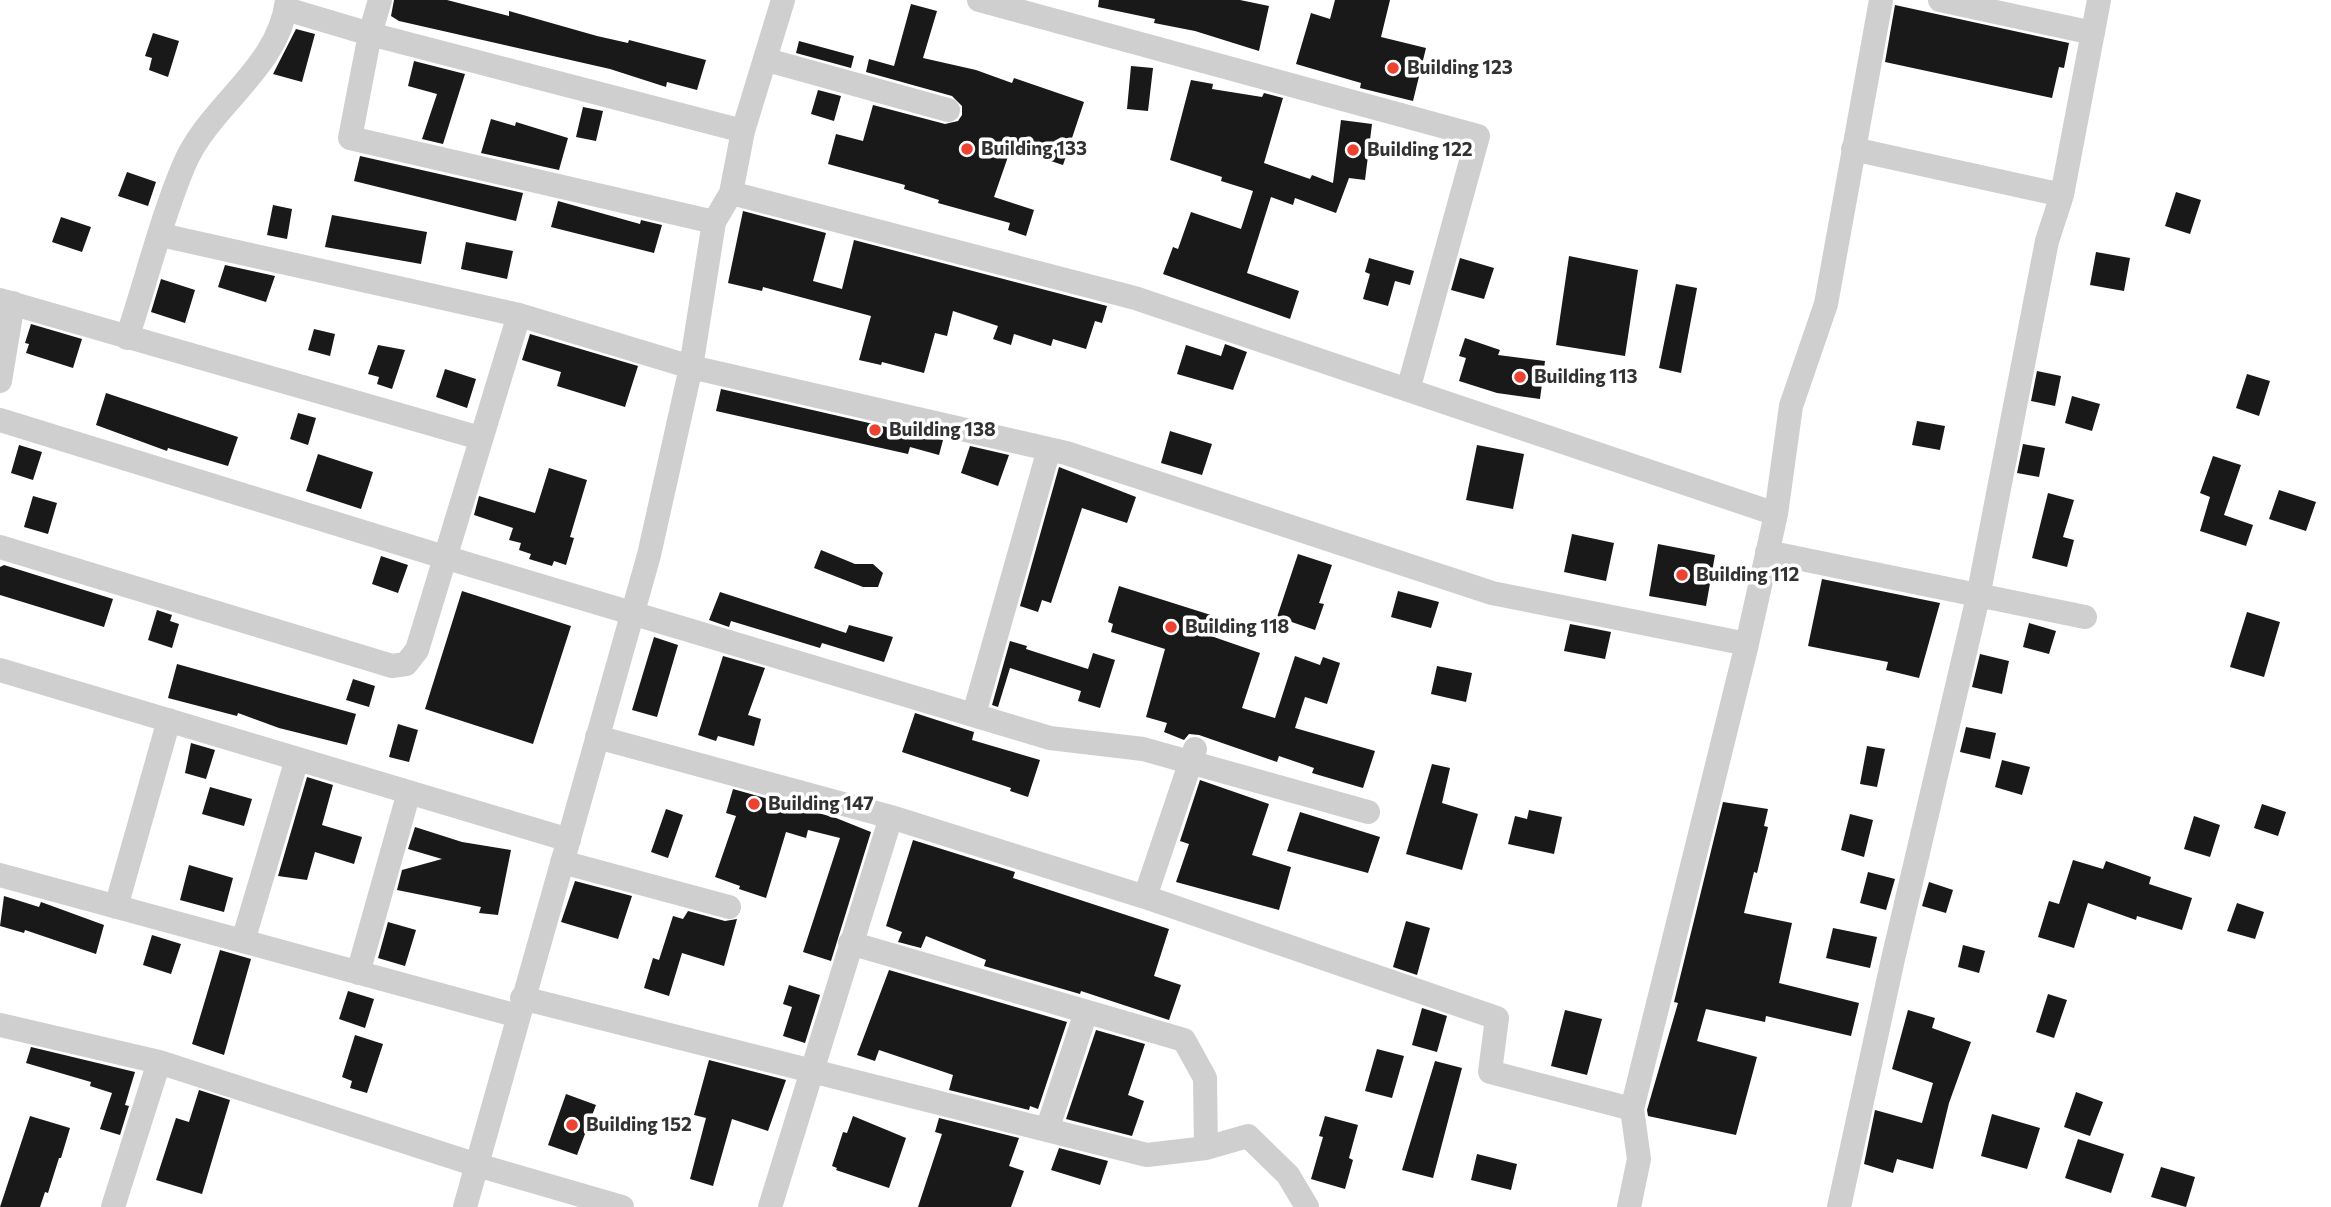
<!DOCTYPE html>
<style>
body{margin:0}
canvas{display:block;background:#fff}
</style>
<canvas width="2331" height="1207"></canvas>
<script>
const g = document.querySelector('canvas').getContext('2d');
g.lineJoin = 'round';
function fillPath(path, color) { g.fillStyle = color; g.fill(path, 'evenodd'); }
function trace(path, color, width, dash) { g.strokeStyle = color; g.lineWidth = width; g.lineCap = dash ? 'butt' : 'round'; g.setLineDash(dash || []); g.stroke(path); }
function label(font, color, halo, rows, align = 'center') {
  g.font = font + ' Commissioner,sans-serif'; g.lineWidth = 7; g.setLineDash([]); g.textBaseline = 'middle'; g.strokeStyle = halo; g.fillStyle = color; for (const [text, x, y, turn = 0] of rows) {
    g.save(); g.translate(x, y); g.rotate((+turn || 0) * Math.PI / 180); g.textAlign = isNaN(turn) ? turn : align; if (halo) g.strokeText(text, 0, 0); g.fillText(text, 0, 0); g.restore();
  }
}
fillPath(new Path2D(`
 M394 0H447L509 16V11L597 36 628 43 629 40 706 60 697 90 667 82 666 87 610 69 399 21 391 16Z
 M1099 0H1240L1269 6 1259 51 1195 31 1154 23 1155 19 1098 7Z
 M1335 0H1390L1381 37 1426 48 1413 101 1360 88 1361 83 1296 64 1311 13 1330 19Z
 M911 4 937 11 923 58 976 70 1012 83 1014 78 1084 102 1063 165 1011 148 994 197 1034 210 1026 236 1008 230 1010 223 938 203 939 200 904 189 905 185 828 164 836 134 863 141 873 105 945 124 958 121 962 115V106L952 96 866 72 869 59 894 66Z
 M1895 5 2069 43 2064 68 2059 67 2052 98 1885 62Z
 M296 29 315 34 302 82 273 74Z
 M153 33 179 41 168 77 149 70 152 58 145 56Z
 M799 41 854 56 851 68 796 53Z
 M414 61 465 74 443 144 422 139 437 94 408 86Z
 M1131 66 1153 68 1148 111 1127 109Z
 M1191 80 1213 84 1212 89 1262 97 1264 93 1283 98 1264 163 1310 179 1312 175 1333 183 1341 120 1372 124 1365 180 1349 178 1336 213 1295 198 1293 205 1271 197 1247 273 1299 291 1290 319 1163 274 1173 247 1178 249 1191 212 1241 229 1253 191 1221 181 1222 177 1170 160Z
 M818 90 841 96 834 121 811 114Z
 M583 107 603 111 596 141 576 137Z
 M491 119 515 126 516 122 568 138 559 170 481 153Z
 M360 156 523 193 516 221 354 181Z
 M127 172 156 182 148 206 118 196Z
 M2176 192 2201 200 2190 234 2165 226Z
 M558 201 640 224 641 220 662 225 654 253 551 227Z
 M273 205 292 209 287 239 267 235Z
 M743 211 826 233 813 281 842 289 854 240 1107 306 1102 323 1095 321 1086 349 1053 339 1051 346 1014 334 1011 345 993 339 998 326 953 311 947 336 935 333 924 373 882 362 881 365 859 360 871 316 763 287 762 291 728 283Z
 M332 215 427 232 421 264 325 247Z
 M61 217 91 227 82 252 52 242Z
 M466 242 513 251 507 279 461 269Z
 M2096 252 2130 258 2124 291 2090 285Z
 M1569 256 1638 270 1625 356 1556 345Z
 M1369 258 1414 271 1410 285 1395 281 1388 306 1363 299 1370 274 1365 272Z
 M1460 258 1494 268 1484 299 1451 290Z
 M225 265 275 276 266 302 218 287Z
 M161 279 195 290 185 323 151 312Z
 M1676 284 1697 288 1681 373 1659 368Z
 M31 324 82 339 73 368 26 353 29 344 25 343Z
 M314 329 335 334 330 356 308 350Z
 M530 334 638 366 625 407 557 386 561 372 522 360Z
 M1465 338 1500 350 1498 355 1545 361 1540 399 1497 393 1459 381 1466 358 1459 356Z
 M1225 344 1247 352 1233 390 1177 374 1186 345 1221 356Z
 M378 345 405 350 392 389 377 384 379 377 368 374Z
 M445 369 476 379 467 408 436 397Z
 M2037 371 2061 376 2055 406 2031 401Z
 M2247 374 2270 381 2259 416 2236 408Z
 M721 389 943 440 939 455 910 447 908 454 716 411Z
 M106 393 238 437 228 466 168 448 167 451 96 425Z
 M2072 396 2100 404 2092 431 2065 423Z
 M298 413 316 418 308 445 290 439Z
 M1917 421 1945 426 1940 450 1912 445Z
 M1170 431 1212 444 1202 475 1161 463Z
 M2023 444 2045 448 2039 477 2017 473Z
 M19 445 42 452 33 480 11 473Z
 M1477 445 1524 454 1513 509 1466 500Z
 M970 446 1009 455 998 486 961 473Z
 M318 454 373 472 361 509 306 491Z
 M2213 456 2241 465 2224 515 2253 525 2246 546 2200 531 2210 497 2200 493Z
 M1059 467 1136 497 1127 523 1082 508 1051 603 1042 600 1038 612 1020 606Z
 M549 468 587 480 570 537 574 538 566 565 554 561 552 566 529 559 531 554 519 550 521 543 509 540 513 528 474 515 479 496 535 513Z
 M2279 490 2316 502 2306 531 2269 519Z
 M2048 493 2074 500 2063 537 2074 540 2067 567 2032 558Z
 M33 496 57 503 48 534 24 527Z
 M1572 534 1614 543 1606 581 1564 572Z
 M1658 544 1715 555 1706 606 1649 596Z
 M821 550 855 564H873L883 573 878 587H863L814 568Z
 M1298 554 1332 565 1319 603 1324 604 1315 630 1277 617Z
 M381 556 408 565 398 593 372 584Z
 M4 565 113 599 104 627 0 595V567Z
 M1822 579 1940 603 1919 678 1886 670 1888 662 1808 646Z
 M1119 586 1214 616 1208 635 1260 653 1242 708 1275 718 1295 656 1320 665 1323 657 1340 663 1327 704 1305 697 1295 728 1375 751 1363 788 1312 773 1314 768 1279 756 1277 762 1199 735 1189 734 1184 740 1164 732 1167 723 1146 717 1165 649 1111 632 1113 624 1108 622Z
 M462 591 571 626 533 744 425 709Z
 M1398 591 1439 602 1431 628 1391 617Z
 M720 592 846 633 849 625 893 637 884 662 822 643 820 648 731 621 729 627 709 620Z
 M157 610 172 615 170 621 179 624 172 648 148 640Z
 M2247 612 2280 622 2264 677 2230 667Z
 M2029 623 2056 631 2049 654 2023 647Z
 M1570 624 1611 632 1605 659 1564 651Z
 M654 637 678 645 657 717 632 710Z
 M1010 641 1027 646 1026 649 1088 669 1093 653 1115 660 1100 708 1078 701 1081 691 1010 668 998 707 992 705Z
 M1980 654 2009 661 2002 694 1972 687Z
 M723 656 765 668 748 715 761 719 754 746 718 736 716 741 698 735Z
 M177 664 356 714 347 745 279 728 238 713 237 716 168 698Z
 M1437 666 1472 673 1466 702 1431 694Z
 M353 679 375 686 369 707 346 700Z
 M915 713 974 732 972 740 1040 760 1028 797 1010 791 1011 788 902 752Z
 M398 724 418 730 409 762 389 757Z
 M1966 727 1996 733 1990 759 1960 752Z
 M191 743 215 750 206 779 185 773Z
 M1867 746 1885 749 1877 787 1860 784Z
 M2002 760 2030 767 2022 795 1995 787Z
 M1432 764 1450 768 1442 803 1478 814 1462 870 1406 854Z
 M307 777 333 785 322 825 362 837 354 864 315 852 307 880 278 876Z
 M1200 780 1269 804 1252 855 1291 867 1279 910 1176 882 1189 844 1180 841Z
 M210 787 252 799 244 826 202 814Z
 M733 789 836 818 871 832 831 961 803 952 840 838 808 830 806 838 786 832 766 898 739 889 740 886 715 877 736 816 726 813Z
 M1723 802 1768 809 1764 826 1768 827 1757 873 1754 872 1744 913 1792 923 1779 983 1859 1003 1851 1036 1766 1016 1765 1022 1706 1009 1697 1041 1757 1057 1736 1135 1648 1116 1647 1110 1678 1003 1674 1002Z
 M2262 804 2286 812 2278 836 2254 828Z
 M666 809 683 815 668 858 651 852Z
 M1529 810 1562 817 1554 854 1508 844 1515 816 1527 819Z
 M1300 812 1380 837 1368 873 1287 851Z
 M1850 814 1873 820 1864 857 1841 850Z
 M2194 816 2220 825 2210 857 2184 849Z
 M415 827 462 842 511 850 498 915 479 913 481 907 397 890 402 870 442 859 408 849Z
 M913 840 1015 872 1013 878 1169 929 1154 976 1181 985 1169 1020 1081 991 1080 994 984 966 986 960 926 936 921 948 898 942 902 932 886 926Z
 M2073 860 2103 869 2106 861 2151 877 2149 884 2192 898 2182 930 2137 916 2136 920 2088 903 2074 948 2038 937 2049 901 2059 904Z
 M189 865 233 878 224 912 180 900Z
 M1868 872 1895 879 1886 910 1860 903Z
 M575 881 632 896 618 939 561 922Z
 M1929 882 1953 890 1946 913 1922 906Z
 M4 896 39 907 41 902 104 925 96 954 25 930 24 933 0 926Z
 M2237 903 2264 912 2255 939 2227 931Z
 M688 911 725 921 737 919 724 966 682 953 669 996 644 988 653 958 659 960 673 916 683 919Z
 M1406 921 1430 928 1417 975 1393 967Z
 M388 922 416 930 405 966 378 958Z
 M1833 928 1877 937 1870 968 1826 958Z
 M152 935 181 944 171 974 143 965Z
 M1963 945 1985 951 1979 973 1958 967Z
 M220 950 251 959 224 1055 192 1044Z
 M889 970 1067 1022 1038 1109 1030 1106 1029 1110 949 1090 953 1075 879 1050 875 1061 857 1055Z
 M789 985 820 995 805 1043 783 1036 792 1007 783 1004Z
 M348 991 374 999 365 1028 339 1019Z
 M2048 994 2067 1000 2054 1038 2036 1032Z
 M1422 1008 1447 1016 1437 1052 1412 1045Z
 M1565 1010 1602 1019 1587 1075 1551 1066Z
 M1908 1010 1935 1018 1932 1028 1971 1042 1949 1103 1933 1169 1897 1159 1893 1173 1864 1164 1875 1110 1922 1123 1933 1083 1892 1069Z
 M1096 1030 1145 1044 1128 1095 1144 1101 1132 1136 1066 1119Z
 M355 1035 383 1044 367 1093 350 1088 352 1081 342 1077Z
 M31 1047 135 1072 125 1105 129 1106 120 1135 100 1129 112 1093 90 1086 91 1082 26 1063Z
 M1377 1049 1404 1056 1392 1098 1365 1091Z
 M709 1060 786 1080 768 1131 732 1119 713 1186 690 1179 706 1118 694 1115Z
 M1435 1061 1462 1068 1433 1178 1402 1170Z
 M199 1090 230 1100 202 1194 156 1180 176 1118 189 1122Z
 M2076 1092 2103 1102 2090 1136 2064 1127Z
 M566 1094 596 1105 577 1155 548 1145Z
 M1992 1114 2040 1128 2027 1169 1981 1156Z
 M30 1116 70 1128 61 1158H59L48 1193 45 1192 40 1207H0Z
 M853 1116 906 1138 889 1188 836 1170 837 1168 832 1166 843 1132 847 1133Z
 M1325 1116 1358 1125 1349 1158 1353 1160 1345 1189 1311 1179 1323 1137 1319 1136Z
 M939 1118 1019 1138 1009 1166 1024 1171 1011 1207H918L942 1134 935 1132Z
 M2078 1139 2124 1154 2111 1193 2065 1178Z
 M1059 1148 1108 1161 1100 1185 1051 1170Z
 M1477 1154 1517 1164 1511 1190 1471 1180Z
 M2161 1167 2195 1177 2186 1207 2151 1197Z`), '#191919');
trace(new Path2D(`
 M380 0 370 34 743 131
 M979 0 1478 136 1408 390
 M1940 0 2093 33
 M286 9 370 34 350 138 714 222
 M767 60 948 110
 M1853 149 2062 195 2099 0
 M731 193 1135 298 1776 514
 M161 235 519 315 691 367 1066 453 1492 593 1747 644
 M0 300 480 438
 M127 338C146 282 161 219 184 165 209 105 279 69 287 0
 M0 381 13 303
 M0 420 444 557 1050 738 1143 749 1368 812
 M0 547 392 666 406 664 417 650 519 315
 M1767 552 2085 617
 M0 670 569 840
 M974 714 1049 449
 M597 737 891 817 812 1071 1147 1155 1206 1148 1248 1136 1288 1175 1307 1207
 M891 817 1145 897 1497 1018 1490 1072 1632 1109
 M562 862 729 907
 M0 875 518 1016
 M1145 897 1195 749
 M116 907 169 720
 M243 941 297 759
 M850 943 1184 1040 1205 1078 1206 1148
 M358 973 409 792
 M522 998 812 1071 770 1207
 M0 1025 159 1062
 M1047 1130 1086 1012
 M113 1207 159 1062 477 1165 622 1207
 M465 1207 649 555 691 367 714 222 731 193 743 131 783 0
 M1629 1207 1639 1159 1632 1109 1747 644 1776 514 1791 406 1826 304 1881 0
 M1839 1207 1893 959 1978 597 2047 241 2062 195`), '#cfcfcf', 24);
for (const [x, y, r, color] of [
 [1393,68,7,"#ec4231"],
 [967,149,7,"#ec4231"],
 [1353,150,7,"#ec4231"],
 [1520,377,7,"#ec4231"],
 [875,430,7,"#ec4231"],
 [1682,575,7,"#ec4231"],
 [1171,627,7,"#ec4231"],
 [754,804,7,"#ec4231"],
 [572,1125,7,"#ec4231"]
]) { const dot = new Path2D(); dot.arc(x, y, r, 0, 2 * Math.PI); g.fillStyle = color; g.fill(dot); trace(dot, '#fff', 2.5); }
label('bold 19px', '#323232', '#fff', [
 ["Building 123",1407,68],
 ["Building 133",981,149],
 ["Building 122",1367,150],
 ["Building 113",1534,377],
 ["Building 138",889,430],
 ["Building 112",1696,575],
 ["Building 118",1185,627],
 ["Building 147",768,804],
 ["Building 152",586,1125]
], 'left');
</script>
